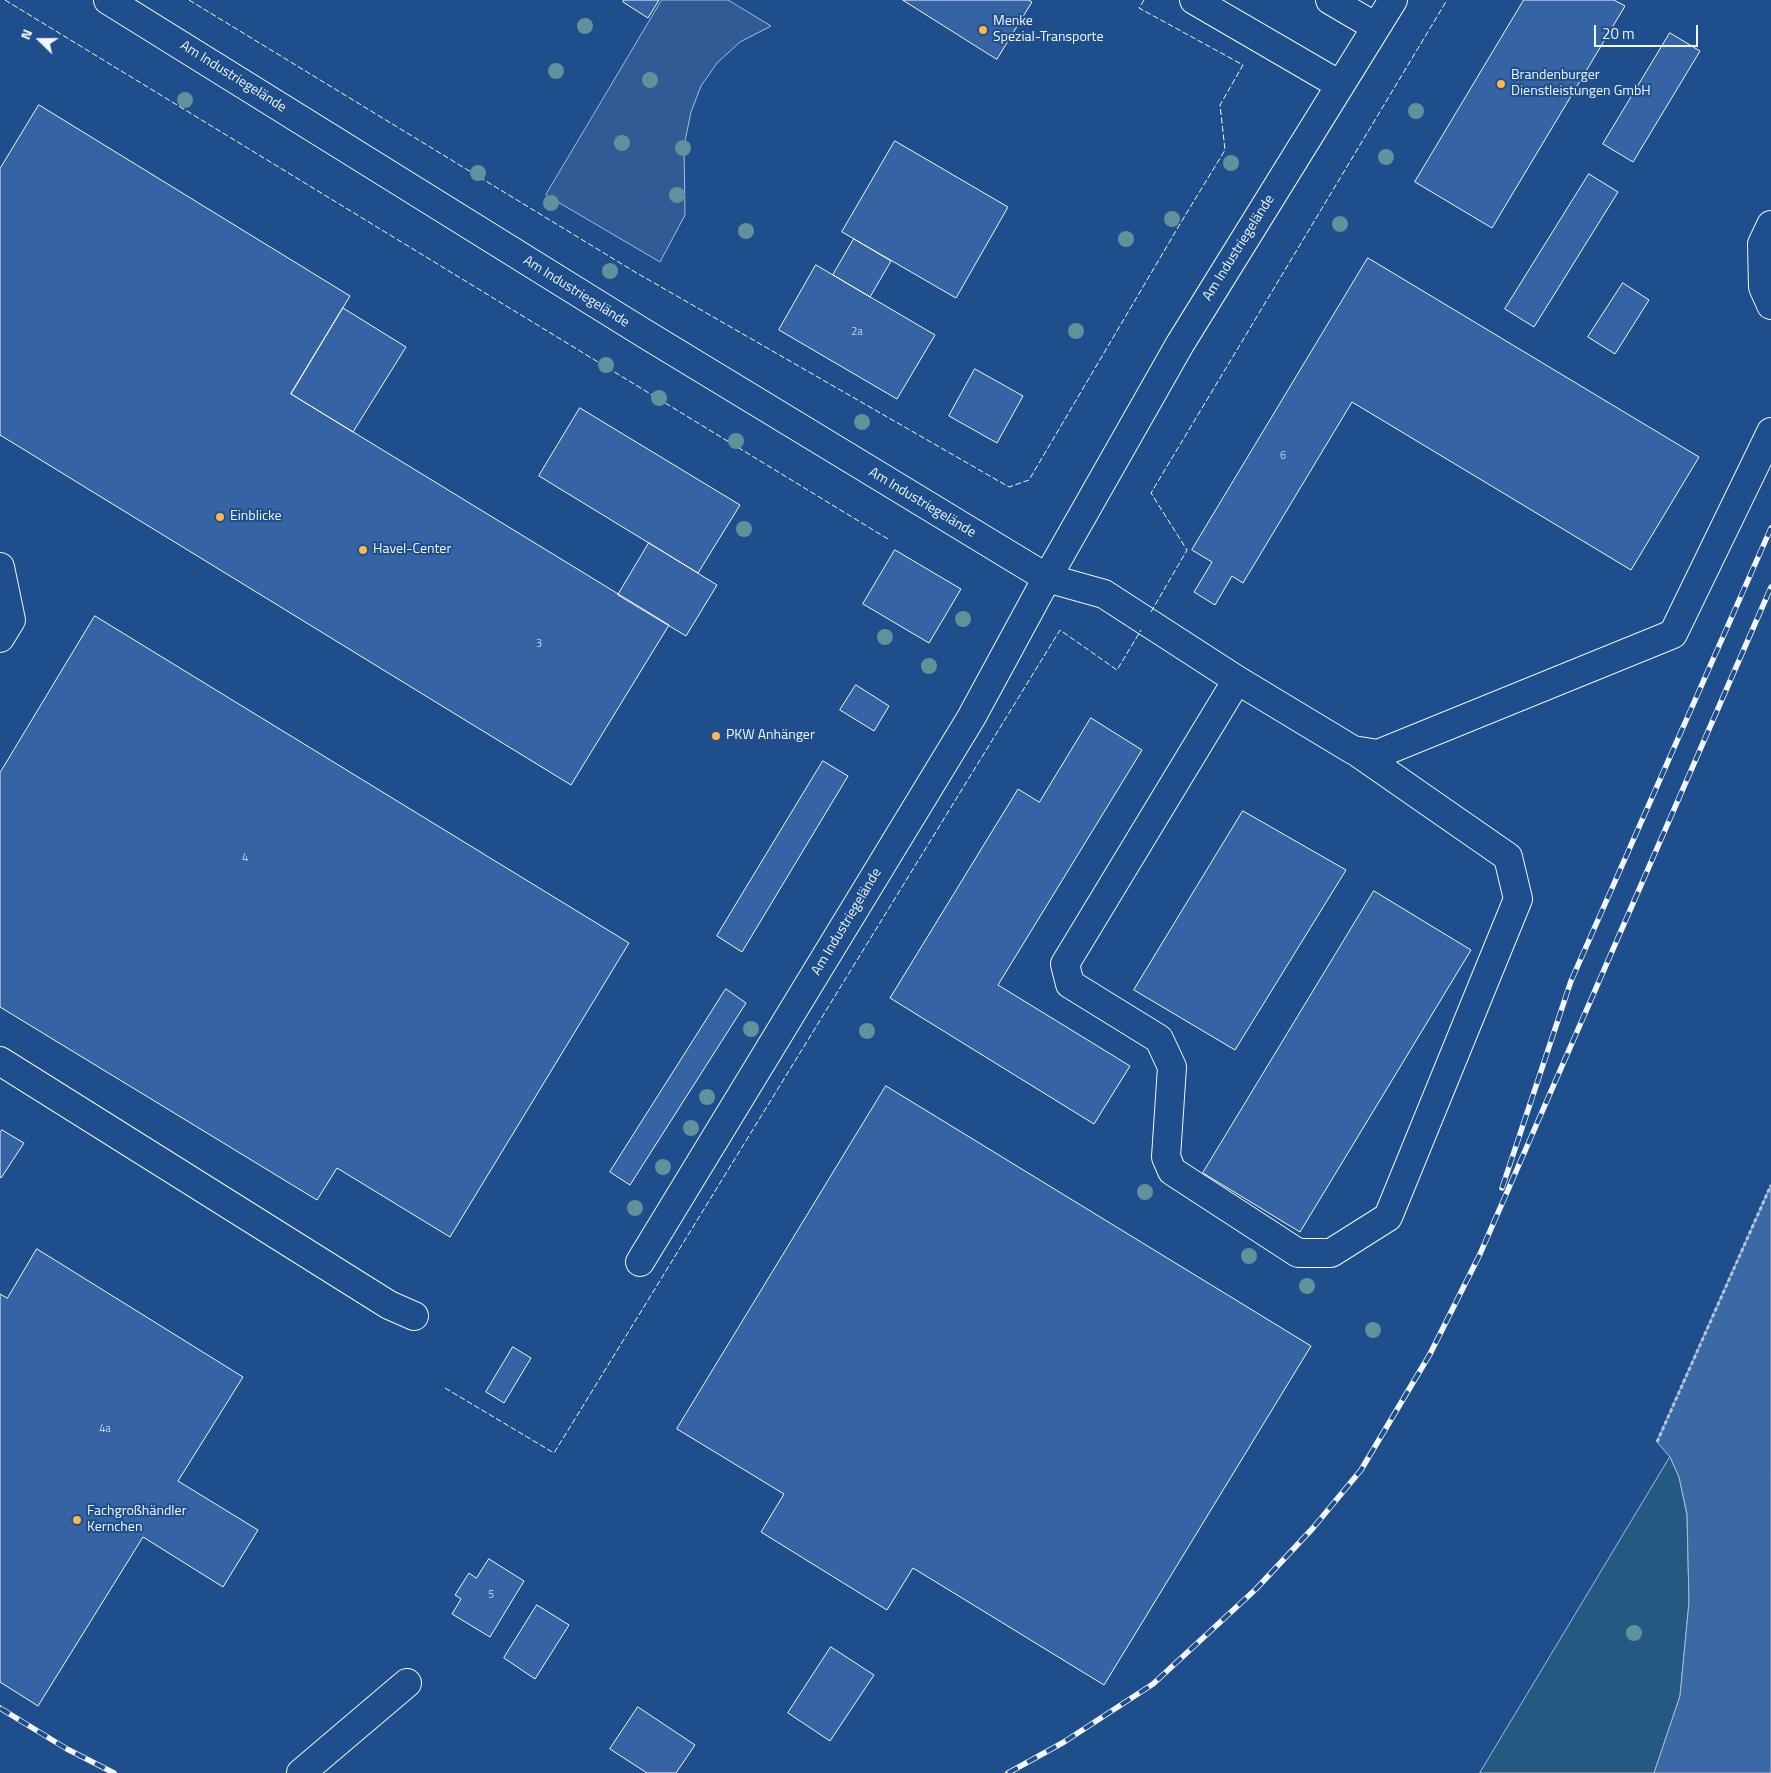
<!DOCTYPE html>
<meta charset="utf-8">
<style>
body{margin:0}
#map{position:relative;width:1771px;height:1773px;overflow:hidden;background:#1f4e8c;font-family:"Titillium Web",sans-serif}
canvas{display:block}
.north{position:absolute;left:15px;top:15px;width:50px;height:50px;-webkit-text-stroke:4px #1f4e8c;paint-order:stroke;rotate:292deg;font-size:14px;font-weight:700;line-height:20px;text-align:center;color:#f2f6ff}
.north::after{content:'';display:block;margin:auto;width:18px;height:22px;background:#f2f6ff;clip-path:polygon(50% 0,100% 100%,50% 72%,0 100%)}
.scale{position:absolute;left:1594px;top:25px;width:104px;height:22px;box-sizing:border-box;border:2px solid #f2f6ff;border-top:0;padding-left:6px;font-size:15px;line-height:18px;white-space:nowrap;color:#f2f6ff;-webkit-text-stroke:4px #1f4e8c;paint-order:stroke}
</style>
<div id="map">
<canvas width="1771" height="1773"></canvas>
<div class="north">N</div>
<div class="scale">20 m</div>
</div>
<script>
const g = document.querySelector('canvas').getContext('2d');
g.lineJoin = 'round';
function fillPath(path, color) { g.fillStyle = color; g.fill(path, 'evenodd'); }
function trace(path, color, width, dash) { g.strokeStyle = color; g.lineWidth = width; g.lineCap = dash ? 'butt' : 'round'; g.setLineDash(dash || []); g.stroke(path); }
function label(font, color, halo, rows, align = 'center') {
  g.font = font + ' "Titillium Web",sans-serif'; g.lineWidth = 4; g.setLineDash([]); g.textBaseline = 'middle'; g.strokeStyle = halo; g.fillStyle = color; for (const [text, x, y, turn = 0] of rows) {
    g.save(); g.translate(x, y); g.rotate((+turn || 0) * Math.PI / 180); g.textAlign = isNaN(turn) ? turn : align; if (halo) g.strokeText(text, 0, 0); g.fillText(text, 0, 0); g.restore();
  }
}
const green = new Path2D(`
 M1670 1457 1679 1477 1687 1515 1689 1602 1680 1696 1654 1773H1480Z`);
fillPath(green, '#245a82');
trace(green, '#a8bbd7', 1);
const parking = new Path2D(`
 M662 0H728L771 26 740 42 717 63 701 86 691 112 684 146 685 215 660 262 546 195Z`);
fillPath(parking, '#305b95');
trace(parking, '#a8bbd7', 1);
const water = new Path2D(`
 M1771 1185V1773H1654L1680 1696 1689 1602 1687 1514 1679 1477 1670 1457 1657 1442Z`);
fillPath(water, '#3b69a3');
trace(water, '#a8bbd7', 1);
const building = new Path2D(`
 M624 0H659L648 18 623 2Z
 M903 0H1029L1032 2 997 59Z
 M1524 0H1614L1625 6 1492 228 1415 182Z
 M1670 33 1700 51 1633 162 1603 144Z
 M39 105 350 296 291 394 669 625 571 785 0 435V169Z
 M895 141 1008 207 956 298 842 232Z
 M1589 174 1618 192 1534 327 1505 309Z
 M854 239 891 261 870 297 833 275Z
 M1368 258 1699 457 1631 570 1352 402 1243 583 1232 576 1215 605 1194 592 1212 562 1192 550Z
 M816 265 935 335 897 399 779 330Z
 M1623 283 1649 300 1615 354 1588 337Z
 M343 308 406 347 353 432 291 394Z
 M975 369 1023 396 997 443 949 416Z
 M580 408 740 505 698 573 539 476Z
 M649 543 717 585 686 636 618 595Z
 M895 550 961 589 929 643 863 604Z
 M95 616 629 943 450 1237 337 1168 317 1200 0 1007V773Z
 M856 685 889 706 874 731 840 710Z
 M1091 718 1142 750 998 985 1130 1066 1094 1124 890 998 1018 789 1039 802Z
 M823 761 848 776 742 952 717 936Z
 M1243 811 1346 870 1235 1050 1134 990Z
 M1374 891 1471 950 1300 1232 1203 1173Z
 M726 989 746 1003 630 1185 610 1172Z
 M886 1086 1311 1346 1104 1685 913 1568 887 1610 761 1532 784 1494 677 1429Z
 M2 1130 24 1143 1 1178 0 1177V1133Z
 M37 1249 243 1377 178 1481 258 1530 223 1587 143 1537 38 1706 0 1682V1294L7 1298Z
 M513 1347 531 1358 504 1403 486 1392Z
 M489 1559 524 1581 490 1637 452 1614 461 1599 455 1595 469 1573 476 1578Z
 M537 1605 569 1625 535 1679 504 1658Z
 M831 1647 874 1675 830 1741 788 1713Z
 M638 1707 695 1745 676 1773H647L610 1749Z`);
fillPath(building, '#3563a3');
trace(building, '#f2f6ff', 1);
const minor = new Path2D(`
 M108 0 642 332 1047 578 1180 344 1393 0
 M1194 0 1340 85
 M1330 0 1376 27
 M1771 225 1762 244 1763 287 1771 305
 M0 567 11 620 0 638
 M1237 680 1065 964 1070 984 1159 1039 1172 1067 1166 1157 1172 1171 1298 1253H1331L1388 1217 1518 899 1508 857 1354 750
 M0 1061 389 1305 414 1316
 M640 1262 971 718 1047 578 1104 594 1237 680 1353 750 1378 754 1673 634 1771 432
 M301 1773 407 1683`);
trace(minor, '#f2f6ff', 30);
trace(new Path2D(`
 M1657 1442 1771 1185`), '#b3c4dc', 3, [4, 2.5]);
trace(minor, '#1f4e8c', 28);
const rail = new Path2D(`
 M1502 1188 1571 981 1771 528
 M0 1708 67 1749 114 1773
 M1008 1773 1064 1742 1153 1684 1256 1589 1313 1528 1361 1470 1430 1354 1480 1254 1771 587`);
trace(rail, '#f2f6ff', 5.5);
trace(rail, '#1f4e8c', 4, [11]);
trace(new Path2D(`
 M5 0 888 539
 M189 0 635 272 1009 487 1029 480 1183 219 1225 150 1220 105 1243 65 1139 8 1144 0
 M1151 612 1187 550 1151 493 1447 0
 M445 1388 554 1453 1060 630 1117 670 1141 630`), '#f2f6ff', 1, [6, 2.5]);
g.fillStyle = '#61919a';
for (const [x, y] of [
 [585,26],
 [556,71],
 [650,80],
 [185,100],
 [1416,111],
 [622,143],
 [683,148],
 [1386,157],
 [1231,163],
 [478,173],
 [677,195],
 [551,203],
 [1172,219],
 [1340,224],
 [746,231],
 [1126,239],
 [610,271],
 [1076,331],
 [606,365],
 [659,398],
 [862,422],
 [736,441],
 [744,529],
 [963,619],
 [885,637],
 [929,666],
 [751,1029],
 [867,1031],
 [707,1097],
 [691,1128],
 [663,1167],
 [1145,1192],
 [635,1208],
 [1249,1256],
 [1307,1286],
 [1373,1330],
 [1634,1633]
]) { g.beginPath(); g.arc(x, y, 8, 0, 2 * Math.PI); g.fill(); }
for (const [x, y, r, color] of [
 [983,30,5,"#ffb74d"],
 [1501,84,5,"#ffb74d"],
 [220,517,5,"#ffb74d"],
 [363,550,5,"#ffb74d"],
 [716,736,5,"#ffb74d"],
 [77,1520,5,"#ffb74d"]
]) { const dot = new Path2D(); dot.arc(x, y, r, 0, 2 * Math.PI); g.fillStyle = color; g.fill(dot); trace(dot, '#1f4e8c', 2); }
label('11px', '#c3d1e8', null, [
 ["2a",857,332],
 ["6",1283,456],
 ["3",539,644],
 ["4",245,858],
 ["4a",105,1429],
 ["5",491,1595]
]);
label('14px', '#f2f6ff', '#1f4e8c', [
 ["Menke",993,22],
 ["Spezial-Transporte",993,38],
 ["Brandenburger",1511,76],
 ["Dienstleistungen GmbH",1511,92],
 ["Einblicke",230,517],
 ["Havel-Center",373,550],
 ["PKW Anhänger",726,736],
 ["Fachgroßhändler",87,1512],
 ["Kernchen",87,1528]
], 'left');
label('14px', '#f2f6ff', '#1f4e8c', [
 ["Am Industriegelände",233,77,32],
 ["Am Industriegelände",1239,248,-58],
 ["Am Industriegelände",576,292,32],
 ["Am Industriegelände",922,503,31],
 ["Am Industriegelände",847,922,-59]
]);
</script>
